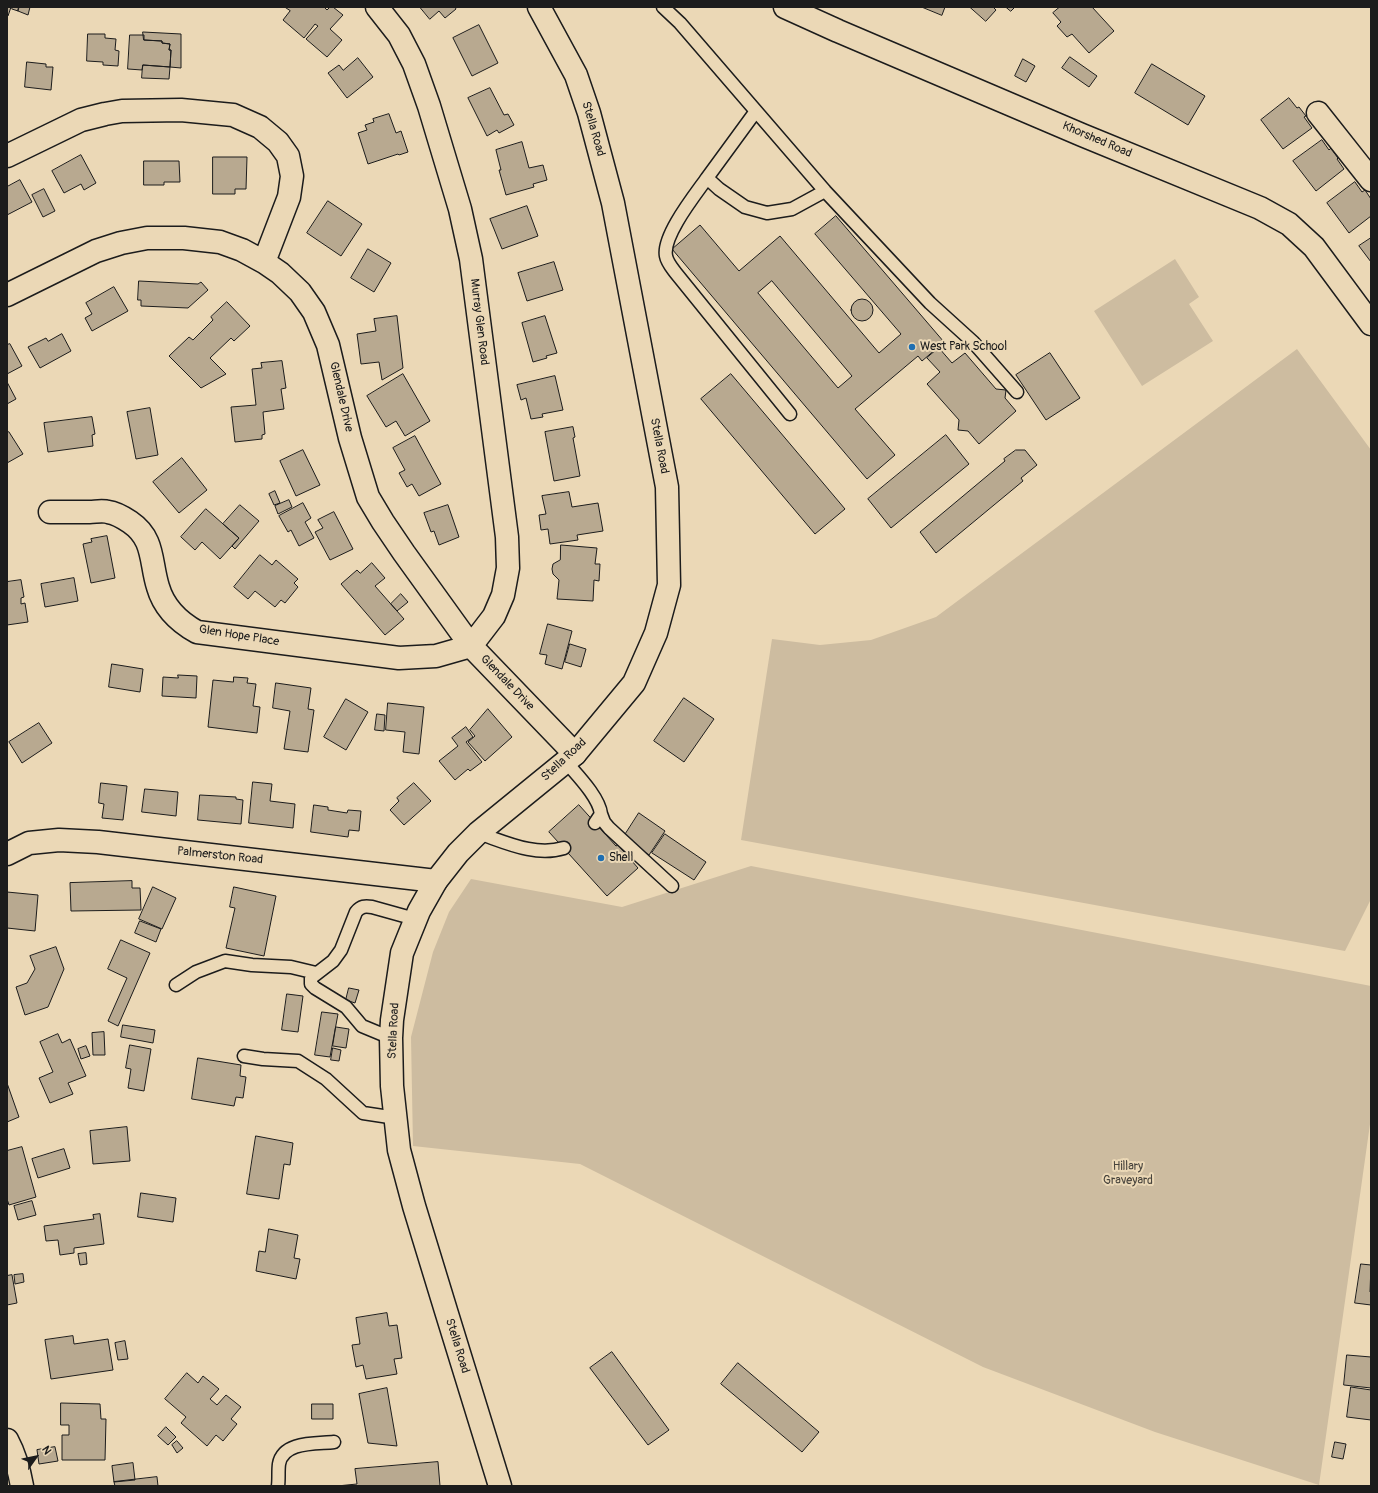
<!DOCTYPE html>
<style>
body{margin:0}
#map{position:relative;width:1378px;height:1493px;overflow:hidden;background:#ebd8b6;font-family:Pangolin,sans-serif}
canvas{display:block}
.frame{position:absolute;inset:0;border:8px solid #1c1c1c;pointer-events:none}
.north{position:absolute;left:16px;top:1437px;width:40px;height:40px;-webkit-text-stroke:3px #ebd8b6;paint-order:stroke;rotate:57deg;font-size:11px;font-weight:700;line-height:16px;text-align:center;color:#1c1c1c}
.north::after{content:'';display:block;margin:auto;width:14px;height:18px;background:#1c1c1c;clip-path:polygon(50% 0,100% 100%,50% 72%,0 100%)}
</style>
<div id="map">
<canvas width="1378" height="1493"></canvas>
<div class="frame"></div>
<div class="north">N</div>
</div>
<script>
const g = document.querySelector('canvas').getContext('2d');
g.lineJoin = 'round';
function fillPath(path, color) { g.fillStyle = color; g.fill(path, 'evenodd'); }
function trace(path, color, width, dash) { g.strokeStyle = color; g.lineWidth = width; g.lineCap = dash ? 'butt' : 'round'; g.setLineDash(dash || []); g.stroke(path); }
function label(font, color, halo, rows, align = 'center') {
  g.font = font + ' Pangolin,sans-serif'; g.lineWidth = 4; g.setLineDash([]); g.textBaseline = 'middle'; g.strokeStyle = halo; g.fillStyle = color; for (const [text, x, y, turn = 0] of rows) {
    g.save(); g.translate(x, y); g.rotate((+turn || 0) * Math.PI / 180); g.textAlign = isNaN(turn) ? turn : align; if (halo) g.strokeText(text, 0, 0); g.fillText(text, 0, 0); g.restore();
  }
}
fillPath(new Path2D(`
 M1175 259 1199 297 1189 304 1213 341 1142 386 1094 311Z
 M1297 349 1371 450V899L1345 951 741 840 772 639 820 645 871 640 936 617Z
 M751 866 1371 986V1117L1319 1485 1155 1432 983 1367 580 1164 413 1146 411 1037 433 952 449 912 471 879 622 907Z`), '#cdbca0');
const building = new Path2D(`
 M7 7H11L8 16 7 15Z
 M13 7H19L18 11 12 9Z
 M19 7H30L28 15 18 11Z
 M285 7H324L327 10 330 7H333L343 15 330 29 342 40 327 57 306 39 318 26 315 24 304 38 283 20 290 11Z
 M420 7H455L456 9 445 18 439 11 430 19Z
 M922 7H945L942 15Z
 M970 7H993L996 10 986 21Z
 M1006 7H1015L1011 11Z
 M1060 7H1092L1114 31 1089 53 1072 34 1067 37 1057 26 1061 22 1053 13Z
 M479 25 498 63 472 76 453 38Z
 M143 32 181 34V68L170 67 171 50H169L170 44 162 43V41L144 40Z
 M88 34H105V38L116 39 115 50 119 51 118 66 103 65V62L87 61Z
 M130 35H144V40L162 41V43L170 44 169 50H171L170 67 143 65 142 70 128 69Z
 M1070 57 1097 76 1089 87 1062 68Z
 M358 58 373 77 347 98 328 73 339 65 343 70Z
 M1023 59 1035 66 1026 82 1015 76Z
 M27 62 46 64V67H53L51 90 25 87Z
 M1152 64 1205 96 1188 125 1135 93Z
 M143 65 170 67 169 79 142 78Z
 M490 88 504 115 508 114 514 125 499 133 497 130 487 136 468 98Z
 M1289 98 1297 108 1299 107 1306 116 1304 117 1312 128 1283 149 1261 120Z
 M389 114 396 133 401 131 408 152 399 155 398 154 368 164 358 133 367 130 365 125 374 122 373 119Z
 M1322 140 1329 150 1331 148 1338 158 1337 159 1344 169 1316 191 1293 161Z
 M522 142 529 168 543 165 547 180 533 184 534 187 506 195 499 170H501L496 150Z
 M81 155 96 183 84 190 81 184 64 193 52 171Z
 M213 157H247L246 189H235V194H213Z
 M144 161H179L180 182H164V185H144Z
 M20 180 32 202 7 215V187Z
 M1355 182 1362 192 1365 190 1371 199V216L1349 233 1327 203Z
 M44 189 55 211 43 217 32 195Z
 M328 201 362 224 341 256 307 233Z
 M527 206 538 236 502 249 490 219Z
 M836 216 944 342 922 361 918 356 855 409 895 455 867 479 672 249 700 225 739 271 780 236 879 353 901 334 815 234ZM772 281 852 376 838 388 758 293Z
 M1371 238V262L1359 246Z
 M368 249 391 263 374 292 351 278Z
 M554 262 563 290 527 301 518 273Z
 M139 281 198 284 201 282 208 290 188 308 141 306V300H138Z
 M114 287 128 311 92 331 85 318 92 314 86 303Z
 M851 310a11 11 0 1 1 22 0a11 11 0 1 1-22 0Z
 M227 302 250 326 234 341 231 338 210 358 226 374 201 388 169 356 189 337 193 340 213 320 211 317Z
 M397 316 403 368 382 380 379 362 361 364 357 334 376 331 374 319Z
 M545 316 557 353 546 356 547 358 533 362 522 323Z
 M62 334 71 351 40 368 28 347 46 338 48 341Z
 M10 344 22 366 7 374V345Z
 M939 348 952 363 965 353 996 389 1006 390 1005 398 1016 411 979 444 968 431 958 430 959 420 927 384 940 372 927 358Z
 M1050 353 1080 398 1046 420 1016 375Z
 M282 361 286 388 281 389 284 409 263 412 265 434 262 435V439L235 442 231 407 256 405 252 369 262 368 261 363Z
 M403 374 430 421 405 436 396 421 386 427 367 396Z
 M731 374 845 509 815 534 701 399Z
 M555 376 563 410 542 414 543 417 531 419 526 398 521 400 517 385Z
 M7 382 16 399 7 404Z
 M150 408 158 455 136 459 127 412Z
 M92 417 95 434 92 435 93 446 48 452 44 423Z
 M573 427 575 437 573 438 580 476 554 481 545 432Z
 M9 432 23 454 7 463V433Z
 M946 435 969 464 891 528 868 499Z
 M415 436 441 484 419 496 412 484 407 487 399 473 405 470 393 448Z
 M303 450 320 485 296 496 280 461Z
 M1016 450H1025L1037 465 1021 478 1023 481 936 553 920 532 1005 461 1004 459Z
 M182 458 207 490 179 513 153 482Z
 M275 491 280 503 274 505 269 494Z
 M569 492 572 507 598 503 603 531 577 535 578 540 550 544 548 529 541 530 539 515 546 514 542 496Z
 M289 500 292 507 278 514 275 506Z
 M303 503 311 518 305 522 314 538 299 546 291 530 288 532 279 516Z
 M240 505 259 521 235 549 232 546 239 538 223 524Z
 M448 505 459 537 439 545 434 531 431 532 424 513Z
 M206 509 239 538 220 559 202 542 195 550 181 537Z
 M334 512 353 549 330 560 315 532 323 528 318 520Z
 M107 536 115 578 91 583 83 544 92 542 91 539Z
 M561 545 597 548 595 564H600L599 581 594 580 593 601 557 599 559 580 553 574 552 569 553 564 560 560Z
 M260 555 272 565 276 560 298 579 294 583 298 587 285 603 281 600 275 607 255 591 248 599 234 587Z
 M372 563 385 578 375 586 404 619 385 635 341 584 357 570 360 573Z
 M74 578 78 601 45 607 41 584Z
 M21 580 24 597 21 598V604L25 603 28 622 7 625V582Z
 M401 594 408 602 397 611 391 604Z
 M548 624 572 631 562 669 545 664 547 655 540 654Z
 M570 644 586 649 581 667 565 662Z
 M112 664 143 669 140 692 109 687Z
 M178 675 197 676 196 698 162 696 163 677 178 678Z
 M234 677 248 678 247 683 256 684 253 706 260 707 257 733 208 727 213 680 233 682Z
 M276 683 311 688 308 709 314 710 308 752 284 749 290 711 273 708Z
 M684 698 714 719 684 762 654 741Z
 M346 699 368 712 346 750 324 737Z
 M388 703 424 707 419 754 403 752 405 732 386 730Z
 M488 709 512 737 485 761 468 742 475 736 470 730Z
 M377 714 385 715 384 731 375 730Z
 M39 723 52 743 22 763 9 742Z
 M466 727 473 737 466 742 482 762 470 771 468 769 455 780 439 761 458 746 452 738Z
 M253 782 272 784 270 801 295 804 293 828 249 823Z
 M101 783 127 786 123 820 102 818 104 804 99 803Z
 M414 783 431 801 404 825 390 810 399 801 397 798Z
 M145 789 178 792 176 816 142 812Z
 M200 795 236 797V799L243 800 241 824 198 820Z
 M314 805 328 807V810L347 813 348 810 361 811 359 831 349 830 348 837 311 832Z
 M579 805 616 846 618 845 638 868 607 896 549 832Z
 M639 813 665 831 649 855 623 838Z
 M665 834 706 862 694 880 652 853Z
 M132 881V888H140L141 910 71 911 70 883Z
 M153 887 176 898 162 929 139 919Z
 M234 887 276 896 264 956 226 948 235 908 230 907Z
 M7 892 38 895 35 931 7 928Z
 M140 921 161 929 156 942 135 933Z
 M121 940 150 953 118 1026 108 1021 127 978 108 969Z
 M56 947 64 969 48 1007 25 1015 16 987 27 983 35 969 30 956Z
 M349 988 359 990 355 1003 346 1000Z
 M287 994 303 996 298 1032 282 1030Z
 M322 1012 338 1014 330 1057 315 1055Z
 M123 1025 155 1030 153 1043 121 1037Z
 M336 1027 349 1029 346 1048 333 1046Z
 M104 1032 105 1055H93L92 1033Z
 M58 1034 62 1043 70 1039 86 1076 68 1083 73 1094 50 1103 39 1078 53 1072 40 1042Z
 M130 1045 151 1049 144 1091 128 1088 131 1069 126 1068Z
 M86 1046 90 1056 81 1059 78 1049Z
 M333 1048 341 1050 339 1061 331 1060Z
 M198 1058 241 1065 240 1076 246 1077 243 1098 236 1097 234 1106 192 1099Z
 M7 1083 19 1117 7 1122Z
 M127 1127 130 1161 93 1164 90 1131Z
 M256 1136 293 1143 290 1165 284 1164 279 1199 247 1194Z
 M22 1147 36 1197 9 1205 7 1199V1151Z
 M64 1149 70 1168 38 1178 32 1159Z
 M141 1193 176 1198 173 1222 138 1217Z
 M32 1201 36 1215 18 1220 14 1206Z
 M100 1214 104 1244 74 1248V1253L60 1255 58 1240 46 1241 44 1226 94 1219 93 1215Z
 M269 1229 298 1235 294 1258 300 1259 296 1279 256 1271 259 1251 265 1252Z
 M86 1253 87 1264 80 1265 78 1254Z
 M1361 1264 1371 1265 1370 1292 1371 1293V1305L1355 1303Z
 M23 1274 24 1282 15 1284 14 1275Z
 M12 1275 17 1303 7 1305V1276Z
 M387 1313 389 1326 397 1325 402 1358 394 1359 397 1374 366 1379 363 1365 356 1367 352 1345 360 1344 356 1318Z
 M73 1336 74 1344 108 1339 113 1370 51 1379 45 1340Z
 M125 1341 128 1359 118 1360 115 1343Z
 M612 1352 669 1430 648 1445 590 1368Z
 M1347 1355 1371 1357V1388L1344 1385Z
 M738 1363 819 1432 802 1452 721 1384Z
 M187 1373 198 1383 203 1376 219 1389 210 1399 217 1405 226 1395 241 1407 231 1419 237 1424 223 1441 216 1435 207 1446 181 1423 186 1417 165 1399Z
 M1351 1387 1371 1390V1420L1347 1417Z
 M387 1388 397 1446 368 1443 359 1394Z
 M61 1403 100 1404 101 1419H106L105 1460H62V1435H69V1425H61Z
 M312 1404H333V1419H312Z
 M166 1427 176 1437 168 1445 158 1436Z
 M177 1441 183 1448 177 1453 172 1445Z
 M1335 1442 1346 1444 1343 1459 1332 1457Z
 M55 1447 58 1461 39 1464 37 1450Z
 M438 1462 440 1486H337L357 1484 355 1469Z
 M133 1463 135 1480 114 1482 112 1466Z
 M157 1477 158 1486H115L114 1482Z`);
fillPath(building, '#b8a990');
trace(building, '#1c1c1c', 1);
const service = new Path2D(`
 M663 7 680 23 825 191 930 303 973 342 1017 392
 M756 111 707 178 719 189 745 207 767 213 792 209 825 191
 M707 178C695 195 662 236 666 256 667 262 672 268 675 272L790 414
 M566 762C577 775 599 797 601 814L595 823
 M601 814 604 822 609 828 672 886
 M478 833C505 842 535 857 564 848
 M176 985 196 972 225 961 252 965 291 967 316 973
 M391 1038 362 1026 346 1007 315 988 311 984V978L333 961 341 950 356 912C361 906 365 906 372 907L415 919
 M244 1056 263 1059 298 1061 326 1079 363 1113 396 1118
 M278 1486C279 1479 278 1471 279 1464 283 1441 316 1444 334 1442`);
const minor = new Path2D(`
 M785 7 838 31 1082 135 1260 208 1289 224 1314 247 1371 324
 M1318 113 1371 180
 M7 156 81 120 105 114 122 111 181 110 233 115 260 127 278 142 288 156 292 176 289 197 264 262
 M7 295 96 251 121 243 147 238H184L220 242 242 250 264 262 280 273 300 292 314 312 328 345 350 438 368 497 383 522 404 553 471 646 575 754
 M50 512C63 512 76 512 90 512 95 512 102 510 108 512 116 513 124 518 130 522 155 539 150 562 158 587 164 608 179 622 197 632L399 658 436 656 471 646 494 616 503 595 508 568 507 537 471 259 460 209 429 106 414 64 399 35 377 7
 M7 854 29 843 59 840 98 842 436 881
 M7 1440C15 1455 19 1469 22 1486`);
const secondary = new Path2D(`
 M500 1486 447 1314 414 1206 399 1150 392 1086 391 1038 392 1020 402 953 419 911 436 881 458 853 478 833 575 754 634 683 656 633 669 585 667 487 613 203 589 113 576 75 539 7`);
trace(service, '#1c1c1c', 15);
trace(minor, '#1c1c1c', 25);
trace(secondary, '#1c1c1c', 25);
trace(service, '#ebd8b6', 12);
trace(minor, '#ebd8b6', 22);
trace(secondary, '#ebd8b6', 22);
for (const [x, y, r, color] of [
 [912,347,4,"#1f6fb2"],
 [601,858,4,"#1f6fb2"]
]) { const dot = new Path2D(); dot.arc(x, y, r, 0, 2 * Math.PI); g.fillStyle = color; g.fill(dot); trace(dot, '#ebd8b6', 1.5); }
label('12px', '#1c1c1c', '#ebd8b6', [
 ["Stella Road",593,129,74],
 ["Khorshed Road",1097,140,23],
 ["Murray Glen Road",479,322,83],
 ["Glendale Drive",341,397,77],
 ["Stella Road",659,446,79],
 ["Glen Hope Place",239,636,9],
 ["Glendale Drive",507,683,46],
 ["Stella Road",564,760,-43],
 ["Palmerston Road",220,856,6],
 ["Stella Road",394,1031,-87],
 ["Stella Road",457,1346,73]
]);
label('12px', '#1c1c1c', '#ebd8b6', [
 ["West Park School",920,347],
 ["Shell",609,858]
], 'left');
label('12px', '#48443d', '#ebd8b6', [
 ["Hillary",1128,1167],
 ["Graveyard",1128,1181]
]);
</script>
